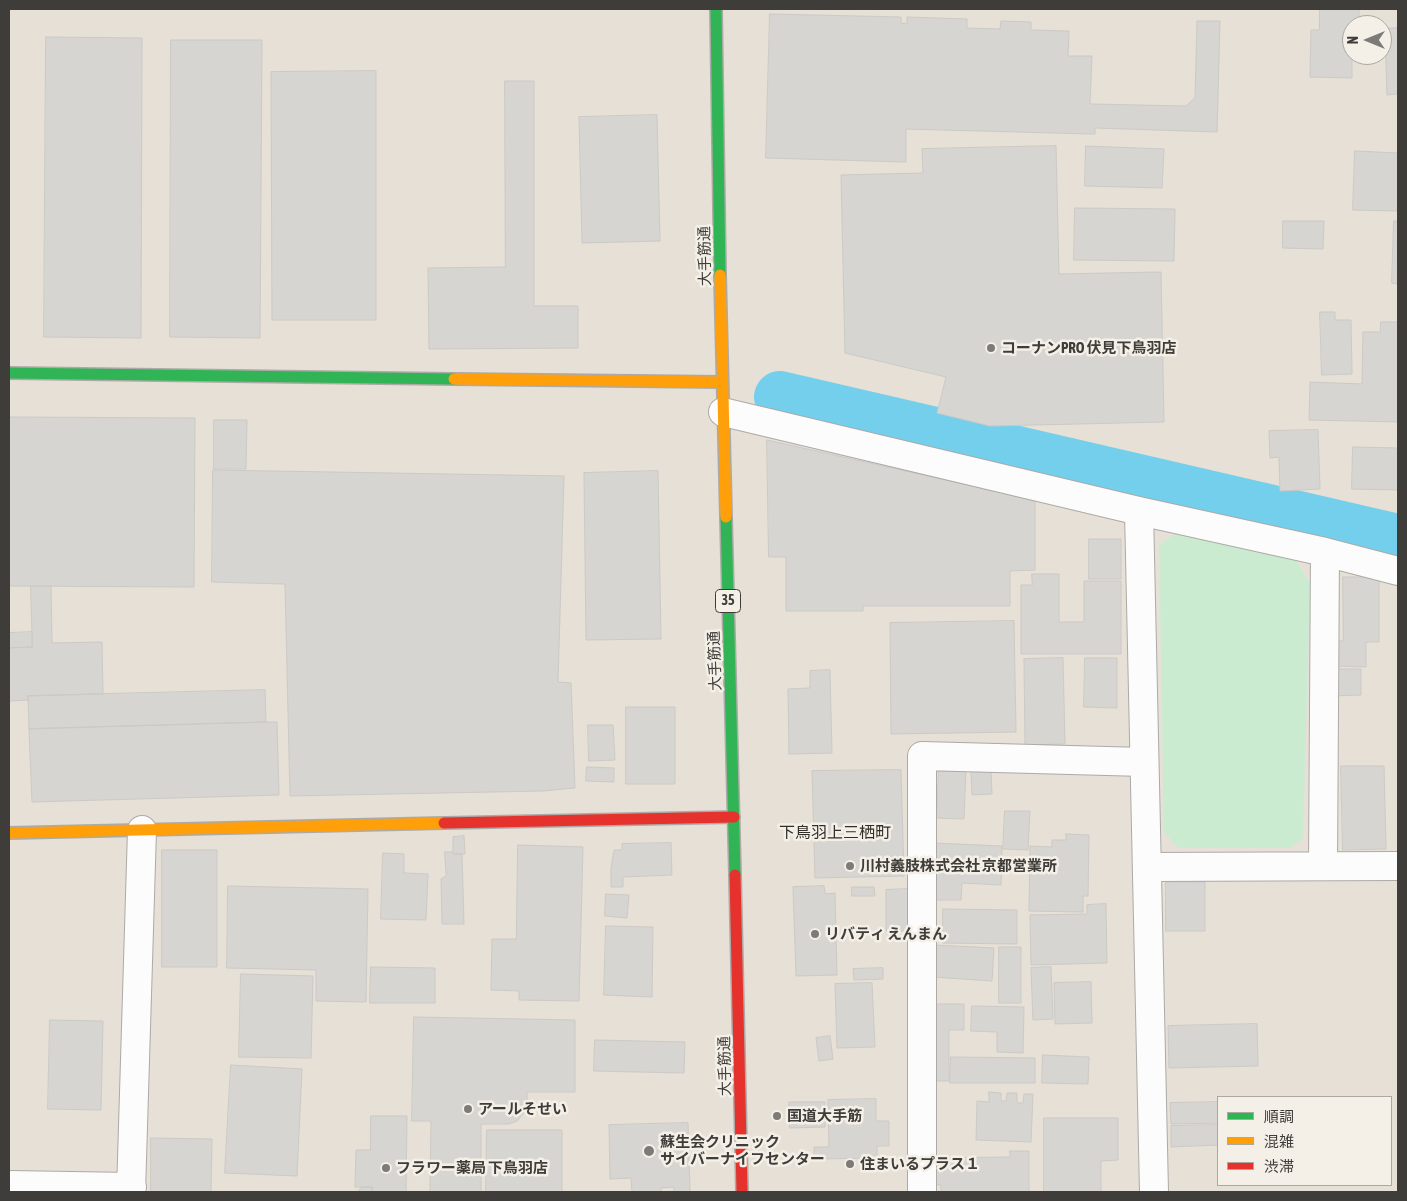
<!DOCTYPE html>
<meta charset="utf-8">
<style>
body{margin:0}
#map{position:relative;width:1407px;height:1201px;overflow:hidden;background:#f1eeea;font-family:"Asap Condensed","Noto Sans JP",sans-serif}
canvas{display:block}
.frame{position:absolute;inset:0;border:10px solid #3e3d39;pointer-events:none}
.legend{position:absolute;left:1217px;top:1096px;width:175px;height:90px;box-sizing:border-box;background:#f4efe7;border:1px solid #aba8a1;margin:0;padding:6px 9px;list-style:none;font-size:15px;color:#3e3d39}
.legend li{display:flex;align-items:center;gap:10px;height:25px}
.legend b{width:25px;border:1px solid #aba8a1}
.north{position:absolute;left:1342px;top:15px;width:50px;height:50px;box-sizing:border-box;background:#f4efe7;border:1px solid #aba8a1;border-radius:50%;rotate:270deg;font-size:14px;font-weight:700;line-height:20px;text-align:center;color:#3e3d39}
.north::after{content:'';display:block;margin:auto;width:18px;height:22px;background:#7d7b77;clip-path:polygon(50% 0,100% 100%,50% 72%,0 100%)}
</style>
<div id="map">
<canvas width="1407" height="1201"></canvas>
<div class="frame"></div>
<ul class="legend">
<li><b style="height:6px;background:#30b455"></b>順調</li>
<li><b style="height:6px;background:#ff9f0a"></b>混雑</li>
<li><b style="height:6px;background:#e5322d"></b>渋滞</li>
</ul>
<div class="north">N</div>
</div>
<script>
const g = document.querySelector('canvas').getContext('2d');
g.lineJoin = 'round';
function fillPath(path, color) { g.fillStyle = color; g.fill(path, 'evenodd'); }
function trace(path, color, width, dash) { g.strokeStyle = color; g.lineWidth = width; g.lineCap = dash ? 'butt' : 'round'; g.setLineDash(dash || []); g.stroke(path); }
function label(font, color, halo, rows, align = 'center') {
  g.font = font + ' "Asap Condensed","Noto Sans JP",sans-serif'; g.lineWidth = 5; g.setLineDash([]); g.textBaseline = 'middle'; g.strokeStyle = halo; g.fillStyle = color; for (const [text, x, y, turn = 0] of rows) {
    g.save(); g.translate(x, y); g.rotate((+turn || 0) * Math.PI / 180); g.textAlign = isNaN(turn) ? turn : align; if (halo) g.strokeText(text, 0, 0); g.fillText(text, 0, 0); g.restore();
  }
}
fillPath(new Path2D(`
 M9 9H1398V1192H9ZM1352 25H1382V55H1352ZM1218 1097H1391V1185H1218Z`), '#e6e0d6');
fillPath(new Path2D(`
 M1179 531 1296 560 1310 584 1303 838 1289 848H1178L1164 832 1159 545Z`), '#cbebd1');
trace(new Path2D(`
 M780 397 1398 540`), '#73cfeb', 52);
const building = new Path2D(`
 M1320 9H1359V25H1352V78L1310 77 1311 30H1319Z
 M770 14 901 17V23L907 24V17L967 19V28L1000 29 1001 21 1031 22V30L1069 31 1068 56H1092L1090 104 1186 106 1195 98 1197 21H1220L1217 132 1095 128V134H1090L906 129V162L766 158Z
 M1398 28V94L1387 95 1385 29Z
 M46 37 142 38 141 338 44 337Z
 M171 40H262L260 338 170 337Z
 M376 71V320H272L271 72Z
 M505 81H534V306H578V348L429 349 428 268 505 267Z
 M657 115 660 241 582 243 579 117Z
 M1056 146 1059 274 1161 272 1164 422 990 426 937 413 946 377 845 353 841 175 923 173 922 149Z
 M1086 146 1164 149 1162 188 1085 186Z
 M1355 151 1398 153V211L1353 210Z
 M1075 208 1175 209 1174 261 1074 260Z
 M1283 221H1324L1323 249 1283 248Z
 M1394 221H1398V284L1392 283Z
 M1320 312H1335V320H1351L1352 374 1322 375Z
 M1381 322H1398V422L1309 420 1310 382 1362 384 1363 332H1380Z
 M9 417 195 418 194 587 9 586Z
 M214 420H247L246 469H214Z
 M1318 430 1320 489 1280 491 1279 457 1270 458 1269 431Z
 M767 440 1035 500V570L1010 571V606H863V611H786V557H769Z
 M1353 447 1398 448V490L1352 489Z
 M213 470 564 476 558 682 571 683 575 788 543 791 290 796 285 584 212 582Z
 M658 471 661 639 586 640 584 473Z
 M1089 539H1121V579H1089Z
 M1032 574H1059V622H1084V581H1121V654H1021V585H1032Z
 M1343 577H1379V642H1366V667L1335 666 1336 641H1343Z
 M31 586H51L52 643 102 642 103 694 28 696 29 700 9 701V648L32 647Z
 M1014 621 1016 732 891 734 890 623Z
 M32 632V647L9 648V633Z
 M1063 658 1065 744 1025 745 1024 659Z
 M1085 658H1117V708L1084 707Z
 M1330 669H1361V695L1330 696Z
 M830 670 832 753 789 754 788 689 810 688V671Z
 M265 690 266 722 29 729 28 696Z
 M626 707H675V784H626Z
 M266 722H277L279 795 32 802 29 729Z
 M588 725H613L615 760 589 761Z
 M1341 766H1384L1386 849 1343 850Z
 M587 767 614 768V782L586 781Z
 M939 767 966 768 964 819 937 818Z
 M901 770 904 876 815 878 812 771Z
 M991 770 992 794 972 795 971 771Z
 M1005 811H1030L1028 850 1003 849Z
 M1066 834 1089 835 1088 896H1083V912L1029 911 1030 846 1052 847V840H1066Z
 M464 836 465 854H453V837Z
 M671 843 672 875 623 877V887H611V868L614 850H622V844Z
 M933 843 1002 846 1001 885 962 883 961 900H931Z
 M518 845 583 847 579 1001 519 1000V991L491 990 492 939H516Z
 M162 850H217V967H162Z
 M445 852H453V854H462L464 924H442L441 879 446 876Z
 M383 853 404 854V873L428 874 426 920 381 919Z
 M1166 882H1205V931H1166Z
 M228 886 368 889 366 1002 316 1001V970L227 968Z
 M824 886 825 894 835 893 837 975 796 976 793 887Z
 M852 887H874L875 896H852Z
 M908 889 909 931H886V890Z
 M606 894 629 895 627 918 605 916Z
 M1106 904 1107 963 1031 965 1030 915 1087 914V905Z
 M943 909 1017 910V944L943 943Z
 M606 926 653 927 652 997 604 995Z
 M934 945 994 948 992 981 932 977Z
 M999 947H1021V1003H999Z
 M371 967 435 968V1003H370Z
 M1051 967 1053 1019 1033 1020 1031 968Z
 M883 968V979L854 980 853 969Z
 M241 974 313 976 311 1058 239 1057Z
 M1091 982 1092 1023 1055 1024 1054 983Z
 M872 983 875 1047 837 1048 835 984Z
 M931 1004H964V1030H949V1081H931Z
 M972 1006 1024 1007 1023 1053 997 1052V1032L971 1031Z
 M414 1017 575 1020V1092H527V1104L523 1114 517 1121 509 1124H481V1192H430L431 1121H412Z
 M50 1020 103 1021 101 1110 48 1109Z
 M1257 1024 1258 1066 1169 1068 1168 1026Z
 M830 1036 833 1059 819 1061 816 1038Z
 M595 1040 685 1042 684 1073 594 1071Z
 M1043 1055 1089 1057 1088 1084 1042 1083Z
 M951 1057 1035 1058V1083H950Z
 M231 1065 302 1069 297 1176 225 1173Z
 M989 1092 1001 1093V1101H1006L1007 1093H1017V1103H1023L1024 1094H1033L1031 1142 976 1140 977 1101 989 1102Z
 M876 1099V1121H889V1146H877V1158L814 1159V1147H829L828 1100Z
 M789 1102H825V1127L790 1128Z
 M1218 1102V1123L1171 1124 1170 1103Z
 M371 1116H407L406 1192H372V1187H355L356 1150H370Z
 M1044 1118H1118V1160L1101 1161V1192H1044Z
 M688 1123 690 1192H674V1187L661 1188V1192H632L631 1178 610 1179 609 1125Z
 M1218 1125V1145L1171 1147V1126Z
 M487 1130H562V1192H486Z
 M151 1138 212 1139 211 1192H151Z
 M1010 1151H1029V1192H941V1185H930L929 1158 1010 1157Z
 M362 1187H372V1192H358Z`);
fillPath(building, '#d7d5d2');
trace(building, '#cccac6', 1);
const street = new Path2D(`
 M723 412 1139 511 1325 552 1398 571
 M1139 511 1154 1192
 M1323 866 1325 552
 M1147 867 1398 866
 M9 1185 132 1187
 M131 1192 142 830
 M922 1192V756L1144 762`);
const fast = new Path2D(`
 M716 9 720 275
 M9 373 454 379
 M726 517 735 875`);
const slow = new Path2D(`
 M720 275 726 517
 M454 379 722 382
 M9 833 444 823`);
const jam = new Path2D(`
 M444 823 734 817
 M735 875 742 1192`);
trace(street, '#acaaa7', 30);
trace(fast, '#acaaa7', 14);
trace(slow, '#acaaa7', 14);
trace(jam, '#acaaa7', 14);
trace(street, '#fdfcfc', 28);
trace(fast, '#30b455', 11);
trace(slow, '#ff9f0a', 11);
trace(jam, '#e5322d', 11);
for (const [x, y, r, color] of [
 [991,348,5,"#7d7b77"],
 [850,866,5,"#7d7b77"],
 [815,934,5,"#7d7b77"],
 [468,1109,5,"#7d7b77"],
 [777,1116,5,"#7d7b77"],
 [649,1151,6,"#7d7b77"],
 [850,1164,5,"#7d7b77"],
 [386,1168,5,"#7d7b77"]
]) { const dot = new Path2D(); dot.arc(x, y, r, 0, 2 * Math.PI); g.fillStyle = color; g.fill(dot); trace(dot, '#f4efe7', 2); }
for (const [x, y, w] of [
 [728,601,25]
]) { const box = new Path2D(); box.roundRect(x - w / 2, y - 11.5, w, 23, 4); g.fillStyle = '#f4efe7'; g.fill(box); trace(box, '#3e3d39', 1); }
label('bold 14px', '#3e3d39', null, [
 ["35",728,601]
]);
label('15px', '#3e3d39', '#f4efe7', [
 ["大手筋通",705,256,-91],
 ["大手筋通",715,661,-92],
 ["大手筋通",725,1066,-91]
]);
label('bold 15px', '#3e3d39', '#f4efe7', [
 ["コーナンPRO 伏見下鳥羽店",1001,348],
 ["川村義肢株式会社 京都営業所",860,866],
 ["リバティ えんまん",825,934],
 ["アールそせい",478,1109],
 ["国道大手筋",787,1116],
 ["蘇生会クリニック",660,1142],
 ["サイバーナイフセンター",660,1159],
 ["住まいるプラス１",860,1164],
 ["フラワー薬局 下鳥羽店",396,1168]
], 'left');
label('16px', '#322f29', '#f4efe7', [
 ["下鳥羽上三栖町",835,833]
]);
</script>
